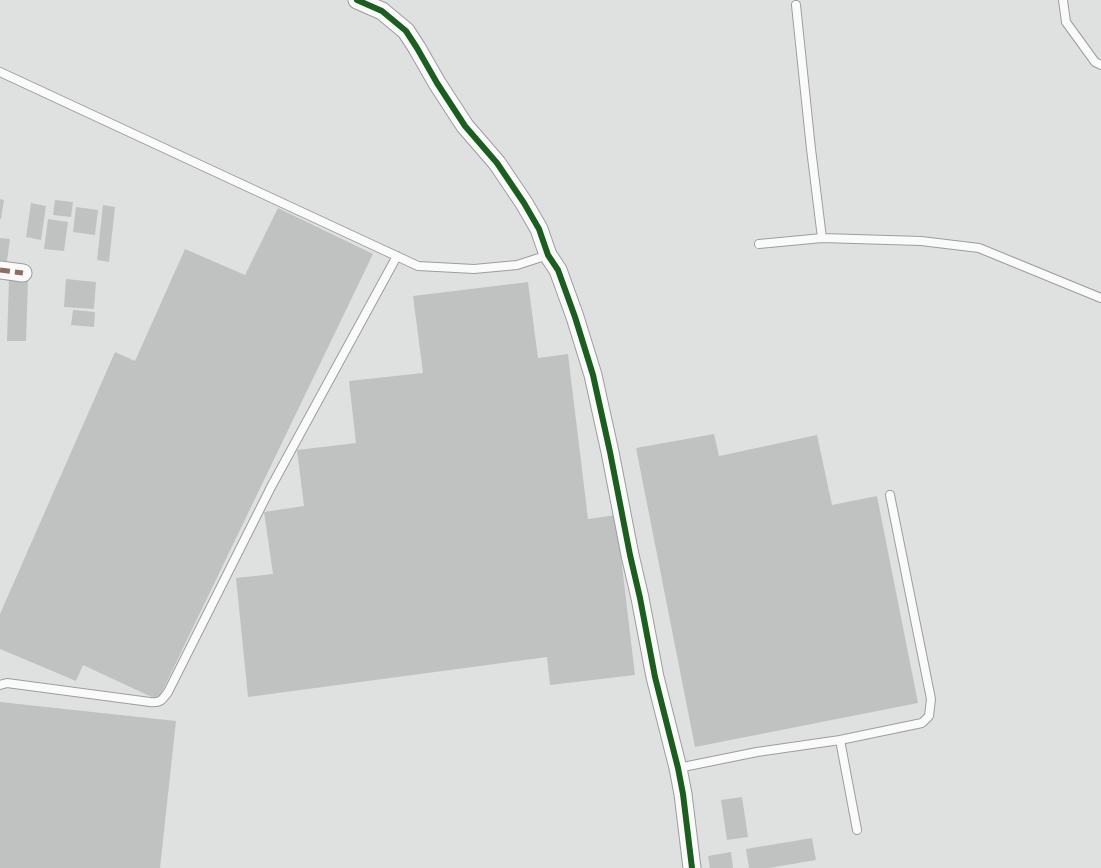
<!DOCTYPE html>
<style>
body{margin:0}
canvas{display:block;background:#dfe1e0}
</style>
<canvas width="1101" height="868"></canvas>
<script>
const g = document.querySelector('canvas').getContext('2d');
g.lineJoin = 'round';
function fillPath(path, color) { g.fillStyle = color; g.fill(path, 'evenodd'); }
function trace(path, color, width, dash) { g.strokeStyle = color; g.lineWidth = width; g.lineCap = dash ? 'butt' : 'round'; g.setLineDash(dash || []); g.stroke(path); }
fillPath(new Path2D(`
 M0 199 4 200 1 219H0Z
 M55 200 73 202 71 217 53 215Z
 M31 203 46 206 41 240 26 237Z
 M103 205 115 207 109 262 97 260Z
 M76 207 98 210 95 235 73 232Z
 M278 208 373 254 158 700 83 665 76 681 0 649V614L115 352 135 361 185 249 245 275Z
 M48 219 68 222 64 251 44 249Z
 M0 238 10 239 6 268H0Z
 M9 279 28 280 26 341H7Z
 M66 279 96 282 94 309 64 307Z
 M528 282 538 358 568 354 588 519 616 515 635 675 550 685 547 657 248 697 236 578 273 574 264 512 304 506 297 450 356 443 349 381 423 373 413 296Z
 M73 310 95 312 94 327 71 325Z
 M714 434 719 456 817 435 832 505 877 496 918 703 695 747 636 448Z
 M0 702 176 721 160 868H0Z
 M742 797 748 837 727 840 721 800Z
 M812 838 816 860 769 868H749L746 849Z
 M731 852 733 868H710L708 856Z`), '#c0c2c1');
const lane = new Path2D(`
 M1063 0 1066 22 1095 62 1101 65
 M0 72 418 266 474 269 517 265 548 255
 M822 238 921 241 979 248 1101 298
 M759 244 822 238 811 149 796 5
 M0 685 7 683 150 702C161 703 162 700 168 692L271 487 397 256
 M840 740 922 723 929 716 931 699 890 495
 M678 768 757 752 840 740 857 830`);
const street = new Path2D(`
 M357 0 382 11 406 31 417 48 437 83 465 126 497 163 524 203 539 229 548 255 558 270 575 317 593 375 610 452 630 555 640 598 655 677 678 768 683 794 692 868
 M0 270 23 273`);
trace(lane, '#9c9d9d', 10);
trace(street, '#9c9d9d', 19);
trace(lane, '#fafafa', 8);
trace(street, '#fafafa', 17);
trace(new Path2D(`
 M0 270 23 273`), '#8d6e63', 5, [10, 5]);
trace(new Path2D(`
 M357 0 382 11 406 31 417 48 437 83 465 126 497 163 524 203 539 229 548 255 558 270 575 317 593 375 610 452 630 555 640 598 655 677 678 768 683 794 692 868`), '#1b5e20', 6);
</script>
